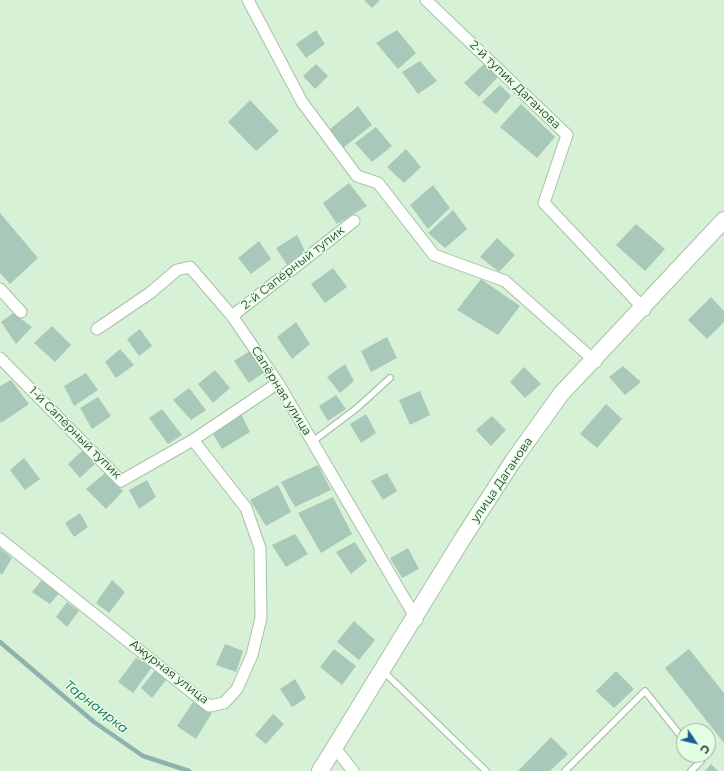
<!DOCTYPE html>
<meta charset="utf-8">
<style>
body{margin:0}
#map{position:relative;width:724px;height:771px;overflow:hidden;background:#d6f1d6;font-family:Montserrat,sans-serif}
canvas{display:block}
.north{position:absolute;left:676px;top:723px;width:40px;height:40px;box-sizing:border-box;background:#e3ffe3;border:1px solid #9aaf9a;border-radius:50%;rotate:125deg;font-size:11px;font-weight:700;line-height:16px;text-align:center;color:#2d382d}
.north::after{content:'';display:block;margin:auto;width:14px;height:18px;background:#215b93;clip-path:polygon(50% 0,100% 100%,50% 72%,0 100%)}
</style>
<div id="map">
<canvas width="724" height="771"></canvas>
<div class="north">С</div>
</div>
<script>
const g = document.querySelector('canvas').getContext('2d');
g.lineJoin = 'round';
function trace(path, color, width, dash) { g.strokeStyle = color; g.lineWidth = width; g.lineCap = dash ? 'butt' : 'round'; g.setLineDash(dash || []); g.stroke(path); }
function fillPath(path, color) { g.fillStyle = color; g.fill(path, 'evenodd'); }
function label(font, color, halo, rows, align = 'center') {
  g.font = font + ' Montserrat,sans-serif'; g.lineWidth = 3; g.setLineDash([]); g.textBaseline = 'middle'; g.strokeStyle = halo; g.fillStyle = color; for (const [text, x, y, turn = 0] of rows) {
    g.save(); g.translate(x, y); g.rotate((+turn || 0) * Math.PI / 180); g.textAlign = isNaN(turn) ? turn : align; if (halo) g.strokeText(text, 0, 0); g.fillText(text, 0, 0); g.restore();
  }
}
trace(new Path2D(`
 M0 642 94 722 143 756 189 771`), '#8eb3af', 4.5);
fillPath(new Path2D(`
 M364 0H380L372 8Z
 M316 30 325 44 306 58 296 44Z
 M397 30 416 53 398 69 376 43Z
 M420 61 437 81 418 94 402 72Z
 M316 64 328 76 315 89 303 76Z
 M484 64 498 77 479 97 464 83Z
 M500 85 511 96 496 114 482 102Z
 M250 100 279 131 256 151 228 122Z
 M521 104 555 137 537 158 500 127Z
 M358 106 372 125 343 148 329 130Z
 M376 127 392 146 372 162 355 143Z
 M406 149 421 167 404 183 387 167Z
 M349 183 367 206 337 224 323 203Z
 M433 185 450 208 428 229 410 205Z
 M453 210 467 229 445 248 428 233Z
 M0 213 38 258 10 284 0 273Z
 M636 224 665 249 645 271 616 245Z
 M297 235 305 251 287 265 276 248Z
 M497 238 515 255 499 272 480 257Z
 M259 241 271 259 251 274 238 258Z
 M333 268 347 287 325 303 311 284Z
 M481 279 520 306 498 335 457 310Z
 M711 297 724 311V322L707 339 688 320Z
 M13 313 32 327 16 344 1 322Z
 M296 322 310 344 292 359 277 337Z
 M52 326 71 345 55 362 34 343Z
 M140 329 152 346 139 356 127 339Z
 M387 337 397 358 371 372 361 351Z
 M120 349 134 365 116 378 105 362Z
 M250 351 266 371 249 383 234 361Z
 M345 364 354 381 340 393 327 377Z
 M623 366 641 382 625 395 609 377Z
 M524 367 541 384 525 398 510 382Z
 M215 370 230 388 213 403 198 384Z
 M86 373 98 390 74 406 64 386Z
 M11 380 29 404 1 423 0 421V386Z
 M189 388 206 410 191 420 173 400Z
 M420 391 430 415 410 425 399 400Z
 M336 395 346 409 328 421 319 406Z
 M98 397 111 416 92 429 80 408Z
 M606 404 622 419 597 448 580 434Z
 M162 409 182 435 168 444 149 418Z
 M241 414 250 432 222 449 213 434Z
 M366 414 376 433 361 443 350 424Z
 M492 416 506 430 491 446 476 430Z
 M83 450 95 464 80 478 68 464Z
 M24 458 40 479 25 490 10 470Z
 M318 465 331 490 295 507 281 482Z
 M105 473 123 491 106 509 86 489Z
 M387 473 397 491 383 500 371 481Z
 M147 480 156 497 139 509 129 490Z
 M278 485 291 512 266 526 250 500Z
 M333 497 352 534 321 553 298 513Z
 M80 513 88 527 74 537 65 523Z
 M295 534 308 554 286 567 272 545Z
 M355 542 367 561 351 574 336 552Z
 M0 548 12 558 2 575 0 573Z
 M408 548 419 569 402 578 390 558Z
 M42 580 59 593 50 604 32 592Z
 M112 580 125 592 109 613 96 603Z
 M67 602 79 611 67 627 56 617Z
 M354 621 375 640 359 660 337 642Z
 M225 644 243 651 236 672 216 665Z
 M334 649 356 666 342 685 320 667Z
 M689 649 724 693V743L665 668Z
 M136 658 152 667 133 693 118 682Z
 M155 670 166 680 152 698 141 688Z
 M616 671 634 689 614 708 596 691Z
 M295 679 306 698 292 707 280 689Z
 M193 702 212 713 196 739 177 726Z
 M273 714 284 724 266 744 255 735Z
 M551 737 568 754 550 771H518Z
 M711 764 718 771H705Z`), '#a8c8ba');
const lane = new Path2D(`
 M312 442 357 408 390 378
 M383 671 486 771
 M565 771 645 691 684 740
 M691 771 701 761 696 755`);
const street = new Path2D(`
 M248 0 302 102 357 176 378 183 434 255 505 281 596 362
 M426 0 567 135 544 203 645 310
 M0 289 21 312
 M232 316 354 221
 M97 329 150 293 177 270 190 267 232 316 278 383 417 620
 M0 358 121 481 193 440 278 383
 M0 539 209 706 224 703 237 689 252 655 261 618 260 548 246 508 193 440
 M335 748 353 771`);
const secondary = new Path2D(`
 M320 771 463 538 513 461 561 394 724 220`);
trace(lane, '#a7c2a7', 8);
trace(street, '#a7c2a7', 13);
trace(secondary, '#a7c2a7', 18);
trace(lane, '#fff', 5.5);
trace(street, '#fff', 11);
trace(secondary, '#fff', 16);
label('12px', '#2d382d', '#e3ffe3', [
 ["2-й тупик Даганова",515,85,44],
 ["2-й Сапёрный тупик",293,268,-38],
 ["Сапёрная улица",281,391,58],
 ["1-й Сапёрный тупик",75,433,45],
 ["улица Даганова",502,480,-56],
 ["Ажурная улица",169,672,38]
]);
label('italic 13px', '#15615b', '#e3ffe3', [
 ["Тарнаирка",96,707,38]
]);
</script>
